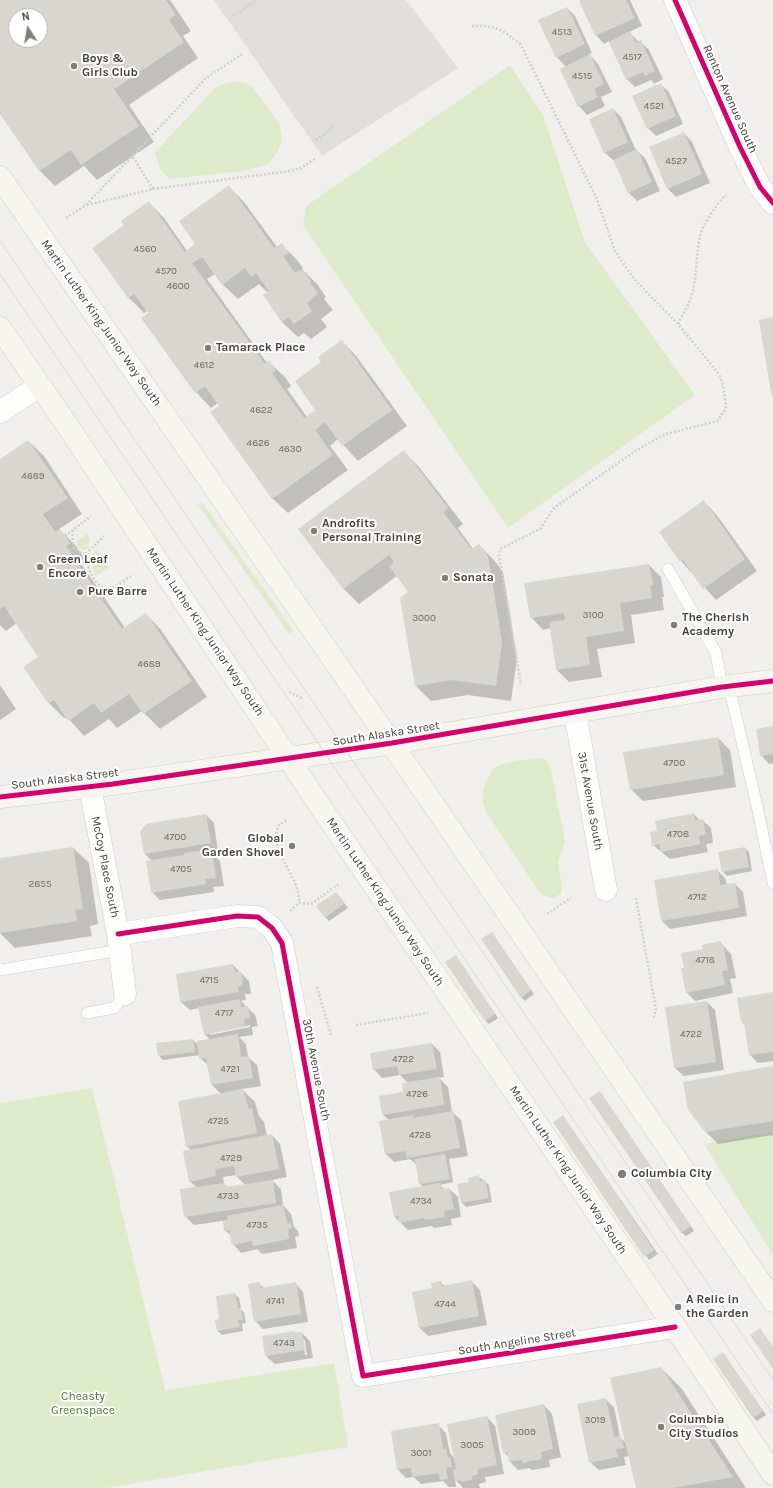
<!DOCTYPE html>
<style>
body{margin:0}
#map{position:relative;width:773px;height:1488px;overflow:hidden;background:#f1efeb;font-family:Karla,sans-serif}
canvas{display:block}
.north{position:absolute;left:8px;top:8px;width:40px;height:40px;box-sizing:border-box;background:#fff;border:1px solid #b5b3af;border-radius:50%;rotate:349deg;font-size:11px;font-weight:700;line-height:16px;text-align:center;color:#474136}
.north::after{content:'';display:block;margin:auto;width:14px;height:18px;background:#827e75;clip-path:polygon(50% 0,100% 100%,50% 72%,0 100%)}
</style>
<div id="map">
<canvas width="773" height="1488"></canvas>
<div class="north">N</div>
</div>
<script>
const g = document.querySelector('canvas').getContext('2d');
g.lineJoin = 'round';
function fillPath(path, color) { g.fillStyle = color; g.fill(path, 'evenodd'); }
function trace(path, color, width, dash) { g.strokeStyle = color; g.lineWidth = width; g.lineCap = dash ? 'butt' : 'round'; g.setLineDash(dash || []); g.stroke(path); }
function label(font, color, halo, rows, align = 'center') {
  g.font = font + ' Karla,sans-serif'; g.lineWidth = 4; g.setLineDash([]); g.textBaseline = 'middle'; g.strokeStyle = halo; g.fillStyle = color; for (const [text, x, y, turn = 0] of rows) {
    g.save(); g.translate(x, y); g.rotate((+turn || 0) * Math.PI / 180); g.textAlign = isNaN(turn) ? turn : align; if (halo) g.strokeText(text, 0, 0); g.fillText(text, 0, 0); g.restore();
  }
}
fillPath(new Path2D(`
 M510 65 543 115 585 242 695 395 508 528 303 225 306 206Z
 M228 82H244L252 86 279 123 282 140 277 153 268 164 244 171 169 179 159 168 155 152 215 88Z
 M202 502 293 630 289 634 198 505Z
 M88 534 90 539 89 548 85 550 79 548 76 541Z
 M95 550 103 554 109 568 96 576C92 568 89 557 95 550Z
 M534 758H544L551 769 565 843 558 861 562 887 561 894 552 898 544 896 538 890 486 812C485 809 484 806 483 803 481 791 488 769 500 765 510 761 523 760 534 758Z
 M92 1088 165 1390 334 1363 348 1447 106 1488H0V1103Z
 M773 1132V1255L704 1144Z`), '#deebcb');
fillPath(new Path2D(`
 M214 0H406L458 68 322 156Z`), '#e0deda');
fillPath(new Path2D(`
 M0 0H170L191 31 183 36 198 58 129 105 154 142 97 180 84 166 55 186 39 170 0 112ZM16 16H40V40H16Z
 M582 0H630L642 26 629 32 639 42H641L649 50 663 79 654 84 651 80 635 87 627 79 609 41 604 44 596 35Z
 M567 8 575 16 592 53 589 54 598 64 612 92 601 97 605 106 587 115 579 106 566 67 557 57Z
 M660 84 669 92 683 124 656 136 648 128Z
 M613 109 621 117 636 150 645 158 660 191 637 201 629 193 614 160H613L604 152Z
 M684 133 692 142 710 183 676 197 668 189Z
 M229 187 244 202 277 247 281 244 297 260 303 268 302 269 318 285 326 297 324 299 333 310 321 319 327 327 311 339 304 333 298 337 282 322 264 296 268 293 259 284 238 299 222 284 215 274 207 279 267 363 269 362 285 377 291 386 287 389 307 417 317 410 323 362 342 341 357 357 407 426 358 461 338 439 330 446 348 470 288 513 272 498 218 403 211 408 196 392 147 311 144 313 129 298 93 248 125 225 149 203 164 218 187 251 197 245Z
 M28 441 44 456 82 514 59 529 76 546 85 559 80 562 125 628 146 614 161 630 207 697 160 729 142 711 117 728 109 719 84 736 67 717 64 718 49 703 24 667 39 657 17 623 6 631 0 625V460Z
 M404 452 419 467 463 524 458 528 473 549 479 545 494 560 503 572 517 658 511 701 468 695 431 701 416 686 410 592 397 576 359 604 344 589 300 530Z
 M704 502 716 514 757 571 716 600 681 561Z
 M649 565 661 577 664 597H662L664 610 631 615 635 643 597 649 602 677 569 682 557 670 551 628 543 630 531 617Z
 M0 685 16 709 0 720Z
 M773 727V763L769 764 761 755Z
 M718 738 730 750 736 787 643 801 631 789Z
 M694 814 700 821 702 820 711 828 713 843 706 844 708 852 670 859 653 845 658 832Z
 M206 815 214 823 218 851 211 852 220 861 224 886 213 887 214 892 160 900 152 892V861L145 854Z
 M73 848 89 863 98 924 90 926 92 936 15 948 0 933V859Z
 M745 848 749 852 752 871 727 876 723 872Z
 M717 870 725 878 727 885 735 884 743 892 747 916 670 929 662 921 655 881Z
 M336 893 348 908 329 921 325 917Z
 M492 934 534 994 525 1001 521 997Z
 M720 942 731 954 736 978 730 979 733 993 695 1001 687 993 682 969 685 968 704 950Z
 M459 961 498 1018 489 1024 485 1020Z
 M233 965 249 981 251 994H245L246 1000 241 1001 255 1015 258 1026 252 1027 253 1035 239 1037 246 1044 248 1057 257 1065 261 1086 242 1089 255 1102 259 1116 264 1122 267 1136 272 1135 280 1144 287 1177 272 1180 281 1189 283 1205 291 1214 294 1227 298 1231 299 1236 295 1237 297 1248 262 1254 257 1249 241 1253 233 1244 231 1236 225 1230 228 1220 194 1225 185 1216 197 1188 190 1181 191 1150 187 1146 221 1094 212 1085 209 1066 200 1058V1055L163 1060 159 1056 158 1044 193 1040 198 1045 210 1040 205 1034 200 1008 190 1010 181 1002 177 975ZM250 1025V1027L210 1035V1033ZM236 1175 237 1177 245 1185 228 1187 224 1184 223 1177Z
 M773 993V1061L758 1063 750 1055 745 1025 742 1022Z
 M707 1002 715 1010 724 1070 684 1076 675 1068Z
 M432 1044 440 1052 444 1077 439 1078 448 1087 452 1112 461 1120 468 1156 449 1159 453 1182 440 1185 445 1190 449 1189 458 1197 461 1217 451 1219 452 1225 434 1228 432 1226 408 1230 394 1216 424 1187 420 1184 417 1165 410 1159 394 1162 386 1154 389 1120 383 1115 405 1093 408 1083 400 1075 382 1078 374 1069Z
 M773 1067V1135L718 1144 706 1132Z
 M603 1096 694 1231 686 1236 682 1233Z
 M563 1116 658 1254 649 1260 554 1122Z
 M479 1177 489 1185 492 1202 466 1207 462 1203 458 1185 470 1183Z
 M441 1282 445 1287 472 1282 480 1290 487 1325 428 1336 420 1328 433 1289Z
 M259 1283 265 1289 295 1283 303 1292 308 1322 263 1329 255 1321Z
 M235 1294 239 1298 241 1309 244 1313 246 1323 242 1324 243 1331 222 1335 218 1331 216 1321 221 1320Z
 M295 1332 296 1334 302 1333 310 1341 313 1358 275 1364 266 1356ZM303 1339 305 1341 307 1355H305Z
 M723 1353 766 1415 757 1421 753 1417Z
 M661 1368 682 1389 746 1488H637L629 1456 624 1457 626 1465 599 1470 590 1462 605 1399 614 1407 620 1437 626 1443Z
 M544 1405 552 1414 561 1457 549 1460 550 1467 532 1470 529 1468 518 1470 510 1462 509 1457 504 1452Z
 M487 1417 495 1426 504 1474 485 1477 486 1482 479 1484 480 1488H463L455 1479 456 1487H449L443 1481 421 1484 414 1477 406 1478 398 1470 438 1425 446 1433 450 1453 455 1459Z`), '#0003');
fillPath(new Path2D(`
 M0 0H166L176 15 169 20 184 42 114 89 139 126 81 165 71 150 39 171 0 114ZM16 16H40V40H16Z
 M580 0H626L635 18 595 36 579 1Z
 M567 7 585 44 556 58 538 20Z
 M630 31 636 43 641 40 655 71 645 76 643 72 626 80 609 42Z
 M590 54 604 84 594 89 598 97 578 107 560 69Z
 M661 83 676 116 647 129 632 96Z
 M613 108 628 142 604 153 589 119Z
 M684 132 702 174 667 189 649 147Z
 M637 149 652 182 628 193 613 160Z
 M229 185 274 248 282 243 289 253 283 256 295 273 302 269 311 281 310 283 318 294 307 303 312 311 294 324 289 317 282 322 263 295 269 291 256 273 251 277 245 268 222 285 202 257 192 263 265 364 269 360 276 370 272 373 304 418 315 410 295 381 321 362 318 357 342 340 392 410 342 446 325 422 315 430 333 455 272 499 210 412 219 406 205 386 195 393 141 318 148 313 134 294 128 298 92 248 124 225 121 221 149 201 185 252 195 244 179 221Z
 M773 317V397L772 398 759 320Z
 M28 440 68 498 43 514 55 532 60 529 70 543 66 546 122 629 146 613 192 681 143 714 129 694 101 713 94 703 68 721 54 700 48 703 23 667 38 657 4 606 0 609V459Z
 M404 450 448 508 443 512 471 549 479 544 488 556 502 642 496 686 452 680 415 686 400 598 408 592 389 566 394 562 389 555 343 589 298 529Z
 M704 500 745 559 703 589 683 560 680 562 659 532Z
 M649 564 653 585H650L652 598 620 603 624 631 586 637 590 665 556 670 549 622 565 620 564 613 530 618 524 583Z
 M773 726V754L760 756 756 729Z
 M718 737 724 775 630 790 623 752Z
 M694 813 695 820 703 819 706 835 699 836 700 844 661 852 659 844 652 846 650 832 657 831 655 821Z
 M206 814 211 843 144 854 140 832 146 824Z
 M73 847 83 909 75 910 77 921 0 933V858Z
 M745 847 749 867 722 872 718 852Z
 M209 849V852H212L216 878 205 879 206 884 151 893 146 861 184 855V853Z
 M718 869 720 885 735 883 739 908 661 921 654 880Z
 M336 892 345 903 325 918 316 906Z
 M492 932 531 990 521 998 481 939Z
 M720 941 721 945 723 944 728 970 722 971 725 985 686 993 681 968H684L681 953 703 949 702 945Z
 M456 955 495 1014 485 1021 445 962Z
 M233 964 235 972 241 971 243 986H237L239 992 180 1002 176 974Z
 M773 992V1052L749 1055 744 1022H741L737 998Z
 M240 999 241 1007 248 1006 250 1018 244 1019 245 1027 204 1035 198 1007Z
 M707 1001 716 1062 674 1068 665 1007Z
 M238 1034 241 1057 249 1056 253 1078 211 1085 206 1058 199 1059 197 1041Z
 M193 1039 195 1052 158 1056 156 1043Z
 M432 1043 437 1069 399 1075 397 1066 373 1070 370 1053Z
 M773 1066V1121L705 1132 688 1110 683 1082Z
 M440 1077 444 1105 382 1115 379 1096 403 1092 402 1083Z
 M243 1089 249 1109 252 1108 257 1133 186 1147 178 1101Z
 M600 1091 691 1226 681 1233 589 1098Z
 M453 1111 460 1148 407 1158 405 1151 385 1154 379 1121 413 1115V1118Z
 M563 1115 654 1250 644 1257 553 1122Z
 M272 1134 279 1169 236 1177 234 1166 215 1169 216 1176 189 1182 183 1151Z
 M445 1154 450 1179 419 1184 415 1159Z
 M479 1175 480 1181 485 1180 489 1198 461 1203 457 1184 469 1182 468 1178Z
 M273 1180 276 1203 184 1217 180 1189 225 1183V1187Z
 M440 1183 441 1189 450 1188 454 1209 444 1211 445 1217 425 1220 424 1218 399 1223 398 1216 394 1217 389 1192Z
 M283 1205 287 1223 290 1222 292 1228 288 1229 289 1239 253 1246 252 1241 232 1245 229 1230 224 1231 223 1221 228 1220 227 1216Z
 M472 1280 479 1316 419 1328 412 1292 432 1288 431 1283 441 1281 442 1286Z
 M260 1282 261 1288 296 1282 301 1314 254 1322 248 1284Z
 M235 1293 238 1308H241L243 1320H238L240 1327 217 1331 215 1320 219 1319 216 1296Z
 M760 1328 773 1347V1369L750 1335Z
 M295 1331V1333L302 1332 305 1350 265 1356 262 1336Z
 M723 1352 763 1411 753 1418 713 1359Z
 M661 1367 733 1477 672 1488H636L610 1378Z
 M606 1398 614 1437 621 1436 624 1448 616 1449 618 1457 589 1463 577 1404Z
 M544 1404 553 1449 541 1452 542 1459 522 1463V1460L509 1462 507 1452 503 1453 495 1415Z
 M487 1416 497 1465 477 1469 478 1474 472 1476V1480L461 1482V1480L455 1482 453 1470 456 1469 447 1424Z
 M439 1423 443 1449H446L448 1458 450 1457 452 1467 446 1468 448 1479 440 1480 439 1473 412 1477 411 1468 397 1470 391 1431Z`), '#d9d6d2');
const lane = new Path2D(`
 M668 569 716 653 722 687
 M729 686 757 806 773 883
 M0 970 120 950
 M87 1013 114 1008 125 994`);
const street = new Path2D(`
 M675 0 740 147 760 187 773 203
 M0 412 39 386
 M575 712 606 890
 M90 787 118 934 125 994
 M118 934 237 916 258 917 272 928 282 943 363 1376 675 1327`);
const secondary = new Path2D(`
 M0 177 436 808 773 1301
 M0 328 65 422 322 809 675 1327 773 1474
 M0 797 113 784 392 743 722 687 773 681`);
trace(lane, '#cecbc7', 12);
trace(street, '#cecbc7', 23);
trace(secondary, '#d0ccc2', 23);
trace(new Path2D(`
 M233 16 257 0
 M472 26C497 25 503 30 521 45L597 199 615 251 634 279 678 324 719 374 724 389 726 409 717 421 666 434 635 451 554 508 540 529 500 549 499 555 521 685
 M316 140 335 126
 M133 157 153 189
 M87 205 153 189 290 171 301 168 316 158
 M66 218 86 205 206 78 244 53
 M678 324C683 313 691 302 693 291 697 272 696 254 700 236 703 223 717 204 726 195
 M73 530C72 541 72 552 86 554 87 566 95 593 112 588 118 586 125 580 131 576
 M65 536 91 516
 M69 551 74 548
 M86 554 104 536
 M101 599 109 592 111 588
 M289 692 302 698
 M286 820 278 826C277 830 276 835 276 839 278 862 300 878 299 903
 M636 898 656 1009 653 1020
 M290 911 299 903 311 904 340 883
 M547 914 571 898
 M317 987 331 1035
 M356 1025 428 1013`), '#d2cfcb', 2.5, [2, 2]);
trace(lane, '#fdfdfc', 11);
trace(street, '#fdfdfc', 22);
trace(secondary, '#f7f5ef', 22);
trace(new Path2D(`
 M0 241 773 1380
 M0 274 773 1414`), '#d9d9d8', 1);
trace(new Path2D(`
 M675 0 740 147 760 187 773 203
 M0 797 113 784 392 743 722 687 773 681
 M118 934 237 916 258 917 272 928 282 943 363 1376 675 1327`), '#d6006c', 5);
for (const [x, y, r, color] of [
 [74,66,4,"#827e75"],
 [208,348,4,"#827e75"],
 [314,531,4,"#827e75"],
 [40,567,4,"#827e75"],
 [445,578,4,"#827e75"],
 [80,592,4,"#827e75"],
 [674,625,4,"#827e75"],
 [292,846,4,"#827e75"],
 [622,1174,5,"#827e75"],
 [678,1307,4,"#827e75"],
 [661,1427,4,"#827e75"]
]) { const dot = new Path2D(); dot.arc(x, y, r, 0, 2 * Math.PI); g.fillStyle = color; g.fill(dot); trace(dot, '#fff', 1.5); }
label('10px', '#6d685e', null, [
 ["4513",562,32],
 ["4517",632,57],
 ["4515",582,76],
 ["4521",654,106],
 ["4527",676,161],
 ["4560",145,249],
 ["4570",166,271],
 ["4600",178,286],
 ["4612",204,365],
 ["4622",261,410],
 ["4626",258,443],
 ["4630",290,449],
 ["4689",33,476],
 ["3100",593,615],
 ["3000",424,618],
 ["4689",149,664],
 ["4700",674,763],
 ["4708",678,834],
 ["4700",175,837],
 ["4705",181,869],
 ["2855",40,884],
 ["4712",697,897],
 ["4718",705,960],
 ["4715",209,980],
 ["4717",224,1013],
 ["4722",691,1034],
 ["4722",403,1059],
 ["4721",230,1069],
 ["4726",417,1094],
 ["4725",218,1121],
 ["4728",420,1135],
 ["4729",231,1158],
 ["4733",228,1196],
 ["4734",421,1201],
 ["4735",257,1225],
 ["4741",275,1301],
 ["4744",445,1304],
 ["4743",284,1343],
 ["3019",595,1420],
 ["3009",524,1432],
 ["3005",472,1445],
 ["3001",421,1453]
]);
label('bold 12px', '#474136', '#fff', [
 ["Boys &",82,59],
 ["Girls Club",82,73],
 ["Tamarack Place",216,348],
 ["Androfits",322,524],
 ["Personal Training",322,538],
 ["Green Leaf",48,560],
 ["Encore",48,574],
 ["Sonata",453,578],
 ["Pure Barre",88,592],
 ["The Cherish",682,618],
 ["Academy",682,632],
 ["Global",284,839,"right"],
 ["Garden Shovel",284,853,"right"],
 ["Columbia City",631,1174],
 ["A Relic in",686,1300],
 ["the Garden",686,1314],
 ["Columbia",669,1420],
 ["City Studios",669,1434]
], 'left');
label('12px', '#474136', '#fff', [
 ["Renton Avenue South",730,99,66],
 ["Martin Luther King Junior Way South",101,323,55],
 ["Martin Luther King Junior Way South",205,632,56],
 ["South Alaska Street",386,734,-9],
 ["South Alaska Street",65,779,-7],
 ["31st Avenue South",590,801,80],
 ["McCoy Place South",105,867,79],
 ["Martin Luther King Junior Way South",385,902,56],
 ["30th Avenue South",316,1070,79],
 ["Martin Luther King Junior Way South",568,1170,56],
 ["South Angeline Street",517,1342,-9]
]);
label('12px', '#477a29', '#fff', [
 ["Cheasty",83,1397],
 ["Greenspace",83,1411]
]);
</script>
